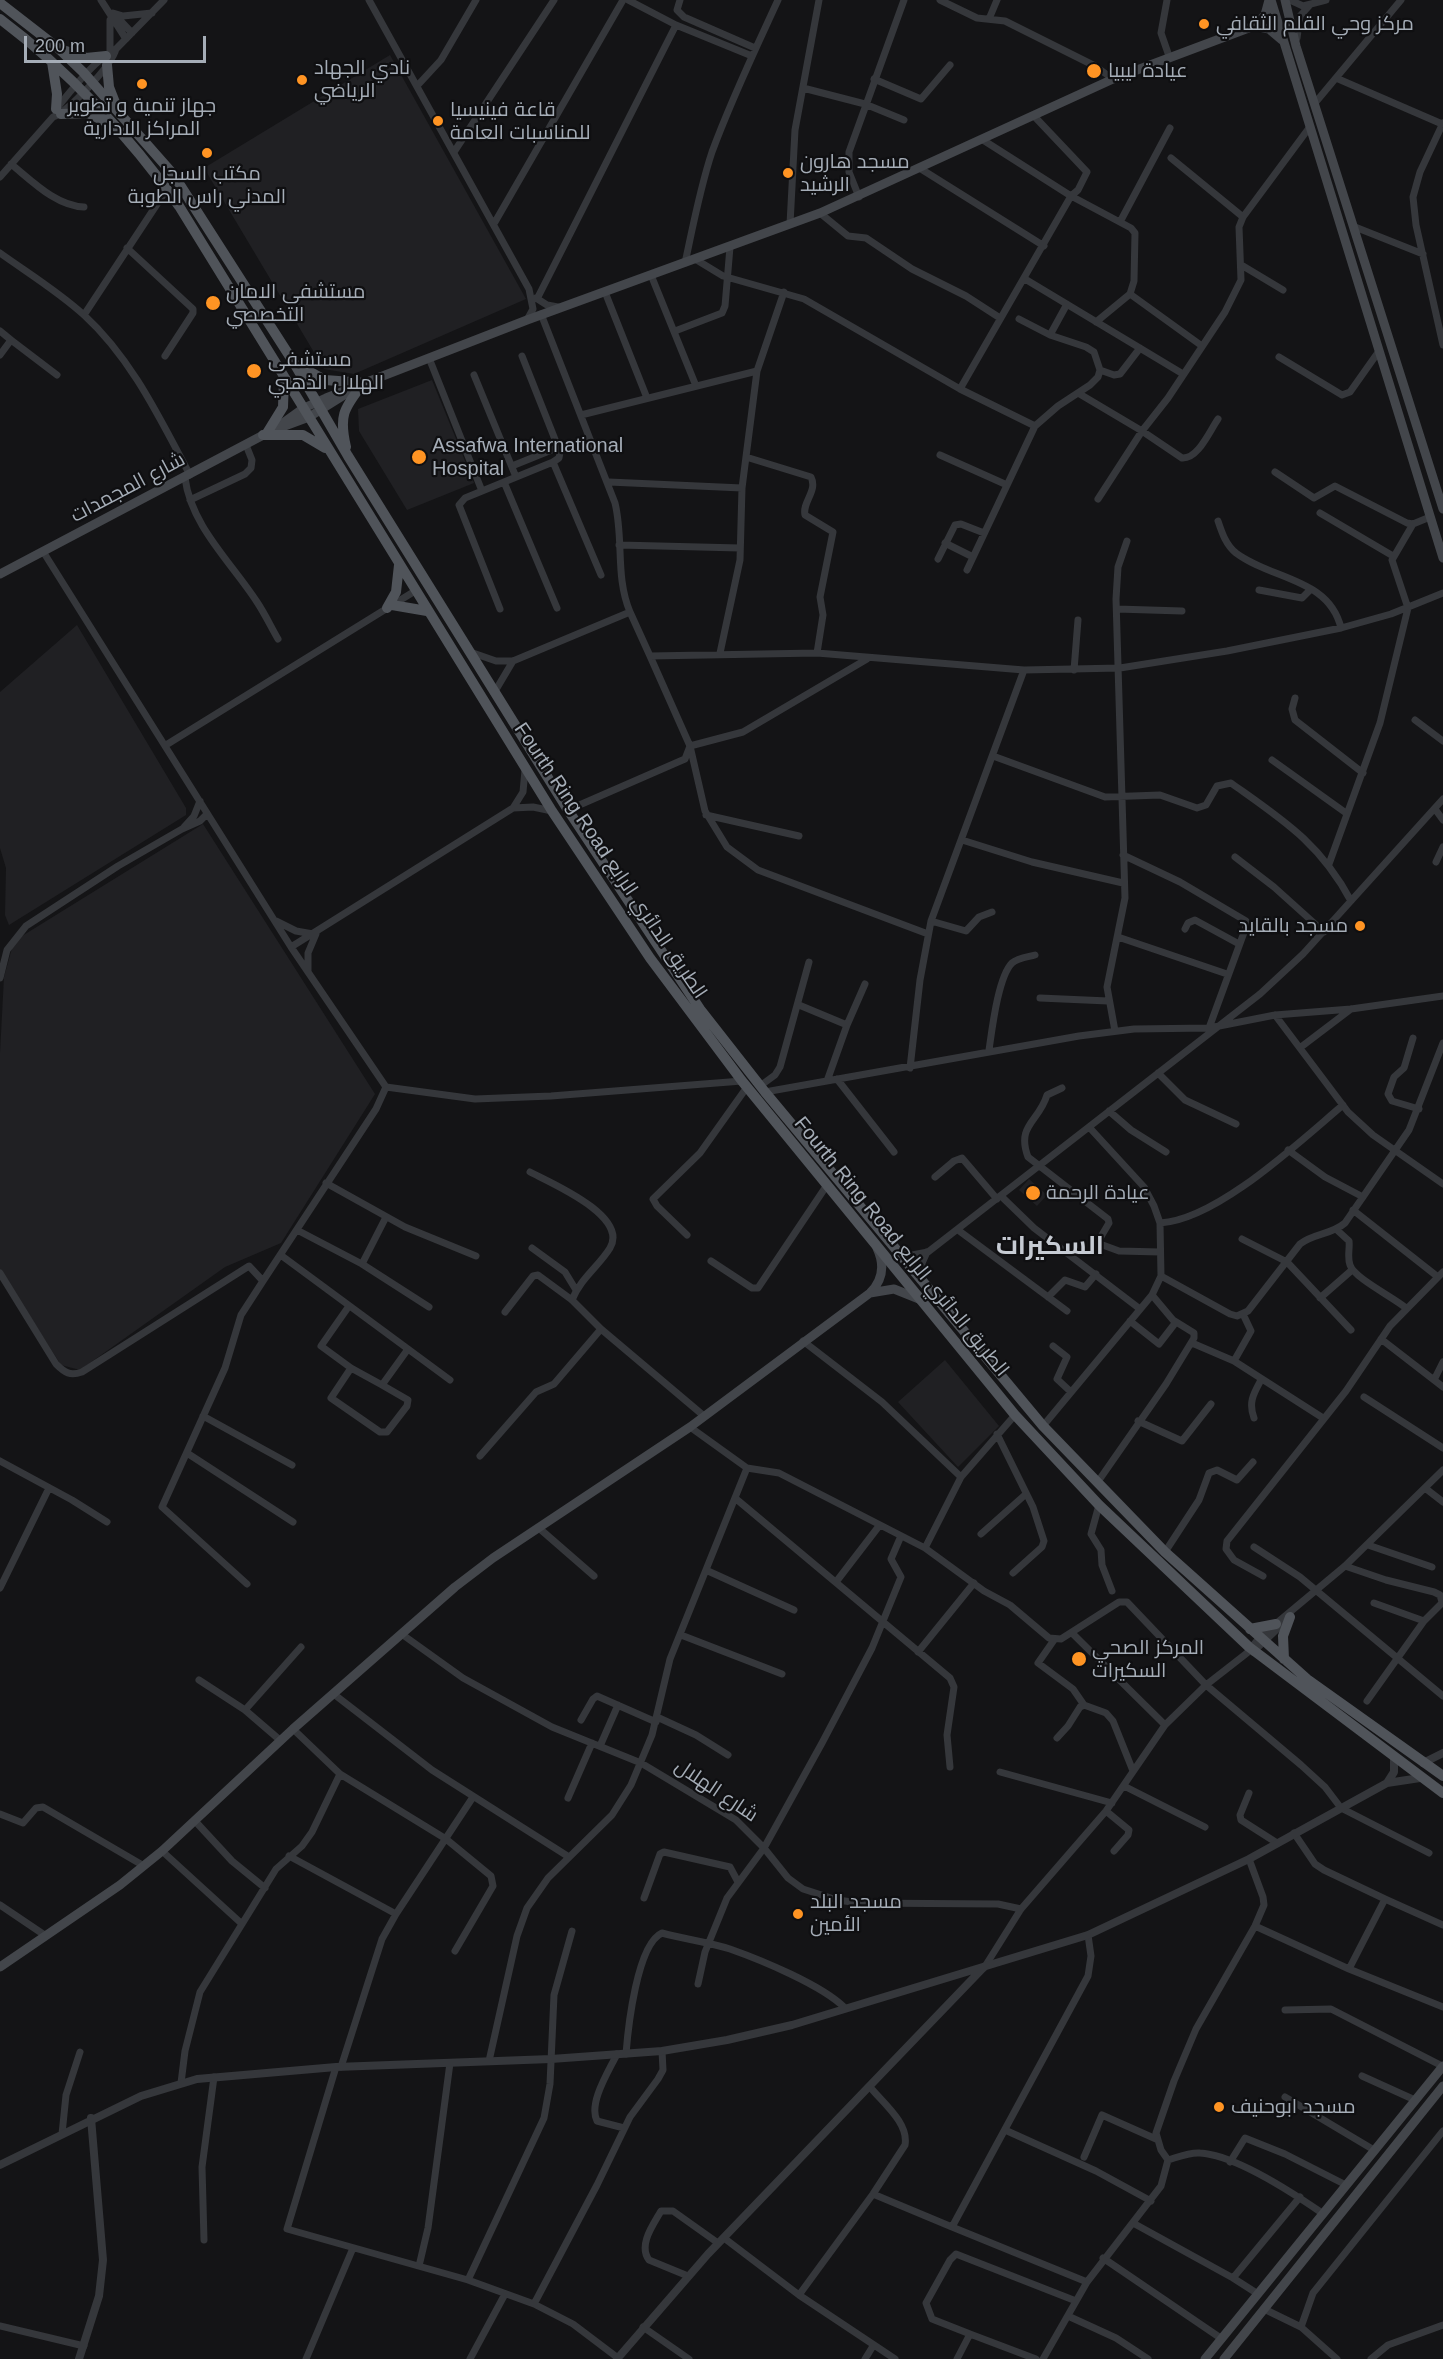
<!DOCTYPE html>
<meta charset="utf-8">
<style>
body{margin:0}
#map{position:relative;width:1443px;height:2359px;overflow:hidden;background:#141416;font-family:Arial,sans-serif}
canvas{display:block}
.scale{position:absolute;left:24px;top:36px;width:182px;height:27px;box-sizing:border-box;border:3px solid #a5adb7;border-top:0;padding-left:8px;font-size:18px;line-height:21px;white-space:nowrap;color:#a5adb7;-webkit-text-stroke:4px #0f0f11;paint-order:stroke}
</style>
<div id="map">
<canvas width="1443" height="2359"></canvas>
<div class="scale">200 m</div>
</div>
<script>
const g = document.querySelector('canvas').getContext('2d');
g.lineJoin = 'round';
function fillPath(path, color) { g.fillStyle = color; g.fill(path, 'evenodd'); }
function trace(path, color, width, dash) { g.strokeStyle = color; g.lineWidth = width; g.lineCap = dash ? 'butt' : 'round'; g.setLineDash(dash || []); g.stroke(path); }
function label(font, color, halo, rows, align = 'center') {
  g.font = font + ' Arial,Cairo,sans-serif'; g.lineWidth = 4.5; g.setLineDash([]); g.textBaseline = 'middle'; g.strokeStyle = halo; g.fillStyle = color; for (const [text, x, y, turn = 0] of rows) {
    g.save(); g.translate(x, y); g.rotate((+turn || 0) * Math.PI / 180); g.textAlign = isNaN(turn) ? turn : align; if (halo) g.strokeText(text, 0, 0); g.fillText(text, 0, 0); g.restore();
  }
}
fillPath(new Path2D(`
 M390 55 526 299 354 374 324 369 204 168Z
 M432 380 474 483 407 510 359 431 358 409Z
 M77 625 186 808V815L9 925 5 915 6 868 0 848V692Z
 M203 824 375 1094 281 1243 225 1267 80 1370 61 1365 0 1270V1053L4 977 14 941Z
 M1029 1179 1047 1195 1037 1206 1019 1190Z
 M945 1360 999 1426 958 1467 898 1402Z`), '#202023');
trace(new Path2D(`
 M101 0 126 39
 M369 0 529 289 533 309 527 320
 M628 0 676 25 752 56
 M680 0 677 10 684 17 755 48
 M940 0 977 18 1005 21 1095 66 1113 79
 M1167 0 1161 33 1169 56
 M1290 0 1303 6 1326 0
 M113 13 123 16 152 13
 M116 16 132 33
 M989 19 997 0
 M1297 38 1300 16 1309 6
 M110 52V20
 M1336 78 1442 124
 M874 79 921 99 950 65
 M417 86 441 60 476 0
 M803 88 865 104 904 120
 M1315 103 1401 0
 M56 109C70 92 96 58 116 49L164 0
 M1034 116 1087 172 1078 190 1071 196 1131 228 1135 233 1134 281 1130 294 1096 322
 M1443 123 1420 172 1413 197 1416 225 1443 345
 M454 152 554 0
 M1171 158 1243 217
 M11 164C32 181 56 206 84 207
 M921 169 1044 246
 M0 177 53 117C69 111 112 65 116 49
 M859 197 849 172V152L904 0
 M820 213 848 236 866 238 912 269 966 296 1000 318
 M495 222 623 0
 M1120 222 1170 128
 M790 224 795 130 819 0
 M1355 227 1423 254
 M127 248 193 309V313L165 356
 M0 253C28 273 59 292 84 315 132 359 160 419 190 475
 M695 259 723 276 804 299 960 389 1071 196 983 140
 M685 263C693 226 700 188 712 152 731 100 755 50 778 0
 M1243 266 1283 290
 M651 275 696 386
 M1025 279 1183 374
 M605 292 647 398
 M1130 294 1202 346
 M536 298 547 305 558 307
 M537 299 676 25
 M541 314 615 503C624 540 615 576 630 612
 M84 315 167 189
 M0 331 11 340 0 355
 M675 331 722 313 725 306 730 247
 M1050 335 1067 304
 M11 340 57 375
 M522 356 560 452 559 458 553 462
 M1279 357 1342 395 1350 392 1379 351
 M429 358 482 491
 M1100 370 1114 375 1120 374 1140 348
 M474 375 516 477
 M960 389 1035 426
 M1078 393 1142 431 1168 398 1225 312 1241 280 1239 227 1243 217 1309 128
 M581 415 757 371
 M940 455 1007 485
 M746 457 811 477C818 491 802 502 805 515L833 532 820 597 823 615 817 653
 M512 466 559 447
 M1275 472 1314 498 1335 486 1407 523 1413 524 1430 517
 M185 478C191 526 232 563 257 602 265 614 271 627 278 639
 M504 482 557 608
 M609 482 742 488
 M1098 499 1142 431 1182 458C1198 459 1209 432 1218 419
 M190 500 245 474 251 468 252 460 246 445
 M1320 513 1393 556
 M1218 521C1222 533 1226 545 1236 553 1272 580 1329 578 1341 628
 M945 543 973 557
 M619 545 740 548
 M44 553 291 947 386 1087
 M938 559 955 525 961 524 984 533
 M967 570 1035 426 1058 406 1090 385 1098 377 1100 370 1094 352 1086 347 1050 335 1019 319
 M1259 590 1302 598 1310 590
 M500 609 459 505 465 498 553 462 601 575
 M1117 609 1182 611
 M473 653 496 661H513L630 612 650 656 817 653 1024 670 1120 668 1227 651 1341 628 1391 614 1443 593
 M720 653 740 560 742 488 757 371 784 292
 M650 656 690 746 705 811 727 847 758 870 928 934
 M1074 670 1078 620
 M494 693 513 661
 M1295 698 1292 709 1295 720 1363 773
 M1415 720 1443 741
 M166 745 415 591
 M993 756 1105 797 1160 795 1197 808 1206 805 1217 786 1231 783C1283 820 1320 843 1351 901
 M1272 760 1346 813
 M513 808 533 807 552 811
 M1435 809 1443 820
 M568 810 678 762 685 759 690 746 743 732 867 659
 M706 815 799 836
 M184 827 194 816 200 801
 M962 840 1032 862 1123 883
 M1123 855 1180 882 1246 921V927L1209 1028
 M1235 857 1274 887 1324 932
 M1436 862 1443 847
 M1329 864 1380 723 1408 608 1392 560 1413 524
 M276 921 296 931 313 934
 M931 921 966 931 979 917 992 912
 M1185 929 1188 923 1195 920 1239 944
 M1118 937 1227 974
 M291 947 513 808 523 792 525 770
 M308 971V953L316 934
 M0 978 7 950 26 926 118 866 182 829 200 821 207 814
 M1040 998 1108 1001
 M799 1005 847 1025
 M1275 1015 1348 1112 1373 1135 1443 1184
 M1115 1031 1107 987 1125 898 1116 599 1118 567 1127 541
 M1413 1038 1404 1068 1394 1077 1388 1094 1392 1101 1419 1109
 M1301 1047 1351 1009
 M989 1050C992 1030 998 977 1012 963 1018 958 1028 957 1035 955
 M910 1068 920 980 931 921 1024 670
 M1158 1073 1185 1100 1236 1124
 M837 1079 894 1152
 M827 1081 847 1025 865 984
 M760 1086 775 1075 780 1067 809 962
 M386 1087 475 1099 551 1096 742 1081
 M1062 1088 1047 1095C1039 1122 1016 1125 1028 1157L1108 1219 1109 1223 1099 1240 1100 1244 1119 1251 1160 1252
 M765 1092 1079 1036 1134 1029 1209 1028 1275 1015 1351 1009 1443 996
 M1109 1111 1131 1130 1166 1152
 M1288 1150 1325 1177 1363 1197
 M530 1172C551 1183 629 1216 610 1248 599 1266 580 1279 572 1300
 M935 1177 954 1161 962 1158 997 1199
 M326 1183 405 1227 476 1256
 M1001 1196 1034 1228 1140 1309
 M1353 1210 1438 1277
 M1160 1223C1217 1220 1299 1142 1343 1105
 M297 1230 362 1264 429 1307
 M958 1230 1067 1311
 M1337 1230 1349 1241C1350 1249 1347 1257 1350 1265 1354 1278 1393 1297 1406 1308
 M687 1235 657 1206 653 1199 700 1153 747 1087
 M1242 1239 1287 1262 1351 1330
 M532 1248 565 1272 576 1290
 M899 1251 912 1255 928 1252 1260 994 1303 954 1443 799
 M282 1256 450 1380
 M711 1261 752 1288H758L827 1185
 M362 1264 386 1217
 M0 1273 56 1364C65 1373 70 1376 82 1372L249 1266 263 1281 376 1109 386 1087
 M1161 1276 1230 1314 1237 1316 1248 1311 1300 1244C1314 1233 1331 1235 1345 1223L1409 1130 1443 1043
 M923 1278 922 1263 927 1252
 M1048 1297 1065 1280 1085 1287 1096 1274
 M1320 1298 1352 1270
 M349 1306 321 1346 351 1368
 M505 1312 533 1276 538 1275 572 1300 601 1329 704 1416
 M1130 1321 1159 1344 1176 1322
 M1381 1339 1443 1387
 M803 1341 882 1402 961 1477
 M1192 1343 1234 1361 1323 1418
 M1053 1346 1067 1357 1057 1379 1071 1392
 M1234 1361 1251 1331 1243 1314
 M1434 1380 1443 1362
 M382 1385 408 1400 407 1406 387 1432H380L331 1398 351 1368 382 1385 408 1349
 M1364 1397 1443 1448
 M203 1416 292 1465
 M1254 1418C1248 1402 1254 1393 1261 1380
 M1138 1421 1182 1441 1211 1404
 M1043 1426 1152 1295 1161 1276 1160 1223 1154 1206 1144 1187 1089 1127
 M690 1427 747 1468 779 1473 925 1548 984 1591 1010 1605 1049 1638 1061 1639 1119 1602H1127L1206 1685 1301 1765 1325 1787 1341 1808 1429 1853
 M997 1434 1033 1507 1044 1541 1042 1547 1013 1573
 M187 1453 293 1522
 M480 1456 536 1392 554 1384 601 1329
 M0 1461 72 1500 107 1522
 M1097 1483 1166 1384 1194 1338V1333L1173 1320 1152 1295
 M1425 1488 1443 1502
 M735 1498 950 1678 954 1687 947 1735 950 1767
 M1099 1505 1091 1534 1101 1550 1102 1565 1112 1591
 M540 1529 594 1576
 M981 1534 1026 1494
 M1368 1545 1432 1567
 M1254 1547 1300 1577 1443 1696
 M925 1548 961 1477 1015 1415
 M1165 1552 1199 1500 1209 1473 1217 1470 1237 1480 1253 1462
 M1345 1566 1386 1580 1434 1592 1440 1595 1442 1602
 M708 1571 794 1610
 M1263 1576 1234 1560 1226 1549 1227 1541 1346 1391 1390 1326 1443 1272
 M836 1582 879 1526
 M247 1584 162 1507 225 1368 241 1315 263 1281
 M0 1588 49 1488
 M1374 1603 1424 1621
 M1072 1633 1165 1725
 M403 1635 463 1678 552 1727 641 1763 736 1820 764 1848 788 1878 803 1889 837 1900 860 1903 998 1904 1021 1909
 M681 1635 782 1674
 M1054 1640 1038 1663 1073 1689 1084 1705
 M918 1652 974 1583
 M1253 1652 1288 1619
 M199 1680 245 1710 281 1741
 M335 1695 432 1770 569 1857
 M1367 1701 1424 1621 1443 1602
 M245 1710 301 1647
 M657 1717 696 1735 728 1755
 M581 1720 593 1699 597 1696 656 1722
 M1057 1738 1068 1726 1080 1707 1084 1705 1106 1713 1113 1721 1133 1771
 M600 1746 618 1705
 M1000 1772 1112 1803
 M340 1774 446 1839 491 1876 493 1886 455 1951
 M1124 1786 1205 1827
 M1249 1793 1240 1815 1241 1820 1277 1843
 M568 1798 592 1743
 M1106 1811 1129 1830 1128 1835 1114 1851
 M0 1814 23 1823 36 1808 43 1807 144 1866
 M195 1821 232 1861 265 1888
 M1294 1833 1315 1864 1324 1870 1385 1899 1349 1969
 M162 1851 242 1924
 M289 1856 396 1914
 M644 1898 660 1854 664 1852 730 1867 738 1882
 M1385 1899 1443 1925
 M0 1905 46 1936
 M1255 1926 1349 1969 1443 2007
 M984 1968 1021 1909 1106 1811 1165 1725 1206 1685 1247 1653 1260 1637 1345 1566 1443 1470
 M698 1984 705 1952 727 1898 764 1848 822 1743 872 1648 901 1577 891 1559 901 1536
 M1285 2010 1331 2009 1442 2066
 M617 2054C609 2071 588 2103 597 2121L624 2128
 M626 2054C628 2028 637 1944 662 1933 684 1939 708 1942 730 1949 761 1960 822 1985 845 2008
 M489 2061 517 1936 527 1908 548 1878 612 1815 631 1785 652 1735 670 1659 747 1468
 M336 2067 287 2229 468 2280 534 2304 573 2324 618 2358
 M341 2067 382 1939 396 1914 473 1797
 M1362 2076 1415 2100
 M181 2083 185 2051 200 1992 276 1869 302 1846 312 1832 340 1774 293 1729
 M1285 2097 1374 2150
 M1005 2130 1096 2171 1151 2201
 M62 2134 66 2095 80 2052
 M1084 2157 1102 2115 1156 2139
 M1168 2160C1178 2157 1190 2152 1200 2153 1236 2155 1293 2193 1322 2213
 M1230 2162 1245 2138 1285 2154 1346 2185
 M873 2194 952 2227
 M1133 2223 1233 2278 1300 2197
 M724 2238 799 2295 895 2359
 M204 2240 202 2167 214 2077
 M1103 2258 1222 2339
 M419 2266 428 2228 450 2063
 M688 2276 649 2260C638 2245 653 2225 661 2211H673L718 2243
 M1233 2278 1258 2294
 M468 2280 544 2118 550 2084 554 1995 572 1931
 M1087 2282 952 2227 1088 1976 1091 1956 1088 1935
 M799 2295 873 2194 905 2145C909 2123 883 2103 870 2087
 M534 2304 597 2185 630 2117 658 2079 663 2070 662 2051
 M1264 2309 1301 2327 1337 2359
 M1068 2316 1116 2338 1148 2359
 M0 2326 84 2346
 M643 2327 689 2359
 M1301 2327 1313 2293 1443 2131
 M970 2334 932 2319 926 2303 950 2260 956 2254 1076 2301
 M306 2359 353 2248
 M470 2359 505 2294
 M865 2359 873 2346
 M957 2359 970 2334 1036 2359
 M1043 2359 1087 2282 1161 2186 1168 2160 1161 2150 1156 2133 1174 2081 1196 2029 1255 1926 1264 1905 1263 1897 1249 1859
 M1371 2359 1388 2345 1443 2325`), '#35373b', 7);
trace(new Path2D(`
 M1423 1763 1443 1753
 M1387 1783 1394 1772V1758
 M0 2165 141 2096 197 2079 336 2067 551 2059 662 2051 727 2040 792 2025 1088 1935 1249 1859 1387 1783 1420 1778
 M79 2359 99 2296 103 2260 91 2118
 M617 2359 708 2254 983 1968`), '#35373b', 8);
trace(new Path2D(`
 M1271 0 1443 558
 M1285 0 1296 46 1443 509
 M1254 26 1269 29 1282 40
 M282 427 309 417 349 392
 M272 431 304 408 326 398 527 320 820 213 1113 79 1254 26 1265 15 1269 0
 M0 574 269 432
 M870 1293 894 1289 919 1299
 M0 1967 120 1885 162 1851 293 1729 455 1587 493 1558 690 1427 870 1293C883 1280 885 1265 877 1248
 M1205 2359 1443 2066
 M1224 2359 1443 2086`), '#43464b', 9);
trace(new Path2D(`
 M0 3 58 48 83 72 173 174 294 363 348 456 568 810 700 1009 765 1092 1043 1426 1165 1552 1307 1679 1443 1776
 M0 19C67 69 131 138 179 206L552 811 650 958 742 1081 1015 1415 1099 1505 1249 1647 1443 1793
 M63 50 86 58 106 56
 M52 62 57 94 56 109
 M107 65 109 87 116 105
 M61 114 88 113 104 121
 M298 365 325 380 365 383
 M267 433 283 407 284 378
 M263 435H303L325 448
 M346 447C339 417 343 409 362 385
 M392 605 427 611
 M387 608 396 592 399 565
 M1250 1629 1276 1624
 M1284 1659 1283 1636 1290 1617`), '#50545a', 10);
for (const [x, y, r, color] of [
 [1204,24,6,"#ff9423"],
 [1094,71,8,"#ff9423"],
 [302,80,6,"#ff9423"],
 [142,84,6,"#ff9423"],
 [438,121,6,"#ff9423"],
 [207,153,6,"#ff9423"],
 [788,173,6,"#ff9423"],
 [213,303,8,"#ff9423"],
 [254,371,8,"#ff9423"],
 [419,457,8,"#ff9423"],
 [1360,926,6,"#ff9423"],
 [1033,1193,8,"#ff9423"],
 [1079,1659,8,"#ff9423"],
 [798,1914,6,"#ff9423"],
 [1219,2107,6,"#ff9423"]
]) { const dot = new Path2D(); dot.arc(x, y, r, 0, 2 * Math.PI); g.fillStyle = color; g.fill(dot); trace(dot, '#0f0f11', 2); }
label('20px', '#a5adb7', '#0f0f11', [
 ["مركز وحي القلم الثقافي",1216,24],
 ["نادي الجهاد",314,68],
 ["الرياضي",314,91],
 ["عيادة ليبيا",1108,71],
 ["جهاز تنمية و تطوير",142,106,"center"],
 ["المراكز الادارية",142,129,"center"],
 ["قاعة فينيسيا",450,110],
 ["للمناسبات العامة",450,133],
 ["مسجد هارون",800,162],
 ["الرشيد",800,185],
 ["مكتب السجل",207,174,"center"],
 ["المدني راس الطوبة",207,197,"center"],
 ["مستشفى الامان",226,292],
 ["التخصصي",226,315],
 ["مستشفى",268,360],
 ["الهلال الذهبي",268,383],
 ["Assafwa International",432,446],
 ["Hospital",432,469],
 ["مسجد بالقايد",1348,926,"right"],
 ["عيادة الرحمة",1046,1193],
 ["المركز الصحي",1092,1648],
 ["السكيرات",1092,1671],
 ["مسجد البلد",810,1902],
 ["الأمين",810,1925],
 ["مسجد ابوحنيف",1231,2107]
], 'left');
label('20px', '#a5adb7', '#0f0f11', [
 ["شارع المجمدات",128,488,-28],
 ["Fourth Ring Road الطريق الدائري الرابع",610,861,56],
 ["Fourth Ring Road الطريق الدائري الرابع",901,1247,51],
 ["شارع الهلال",716,1791,34]
]);
label('bold 26px', '#c6cbd3', '#0f0f11', [
 ["السكيرات",1050,1247]
]);
</script>
